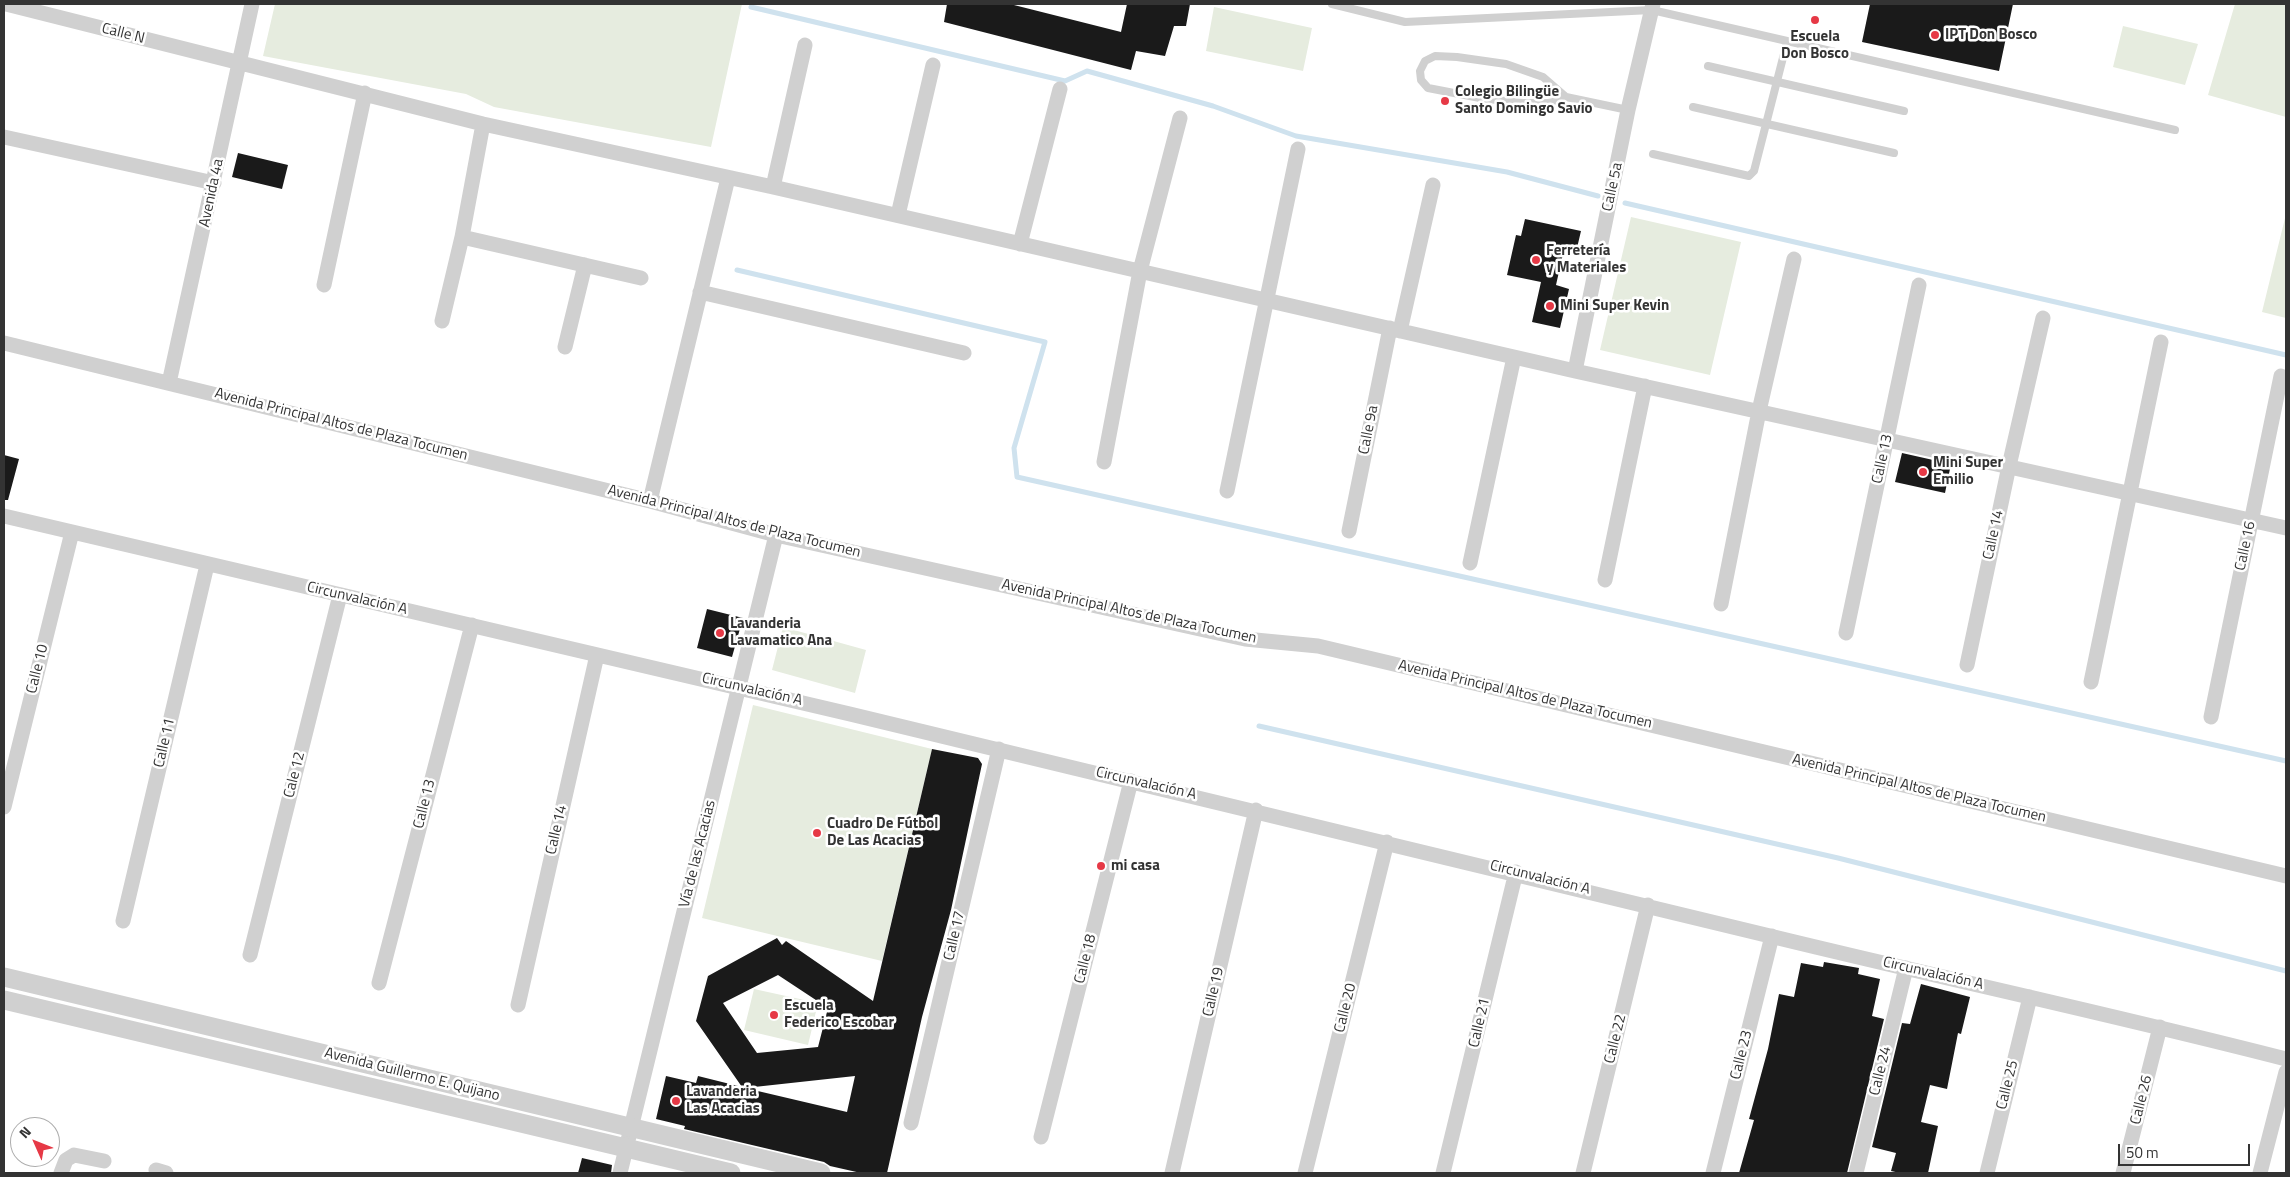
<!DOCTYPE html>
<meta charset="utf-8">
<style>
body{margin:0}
#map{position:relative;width:2290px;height:1177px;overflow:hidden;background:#fff;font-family:"Titillium Web",sans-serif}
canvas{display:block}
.frame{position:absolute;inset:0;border:5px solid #333;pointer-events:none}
.north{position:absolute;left:10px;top:1117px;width:50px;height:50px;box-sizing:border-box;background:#fff;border:1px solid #adadad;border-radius:50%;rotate:314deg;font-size:14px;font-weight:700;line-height:20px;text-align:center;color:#333}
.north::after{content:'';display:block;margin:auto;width:18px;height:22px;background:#e63946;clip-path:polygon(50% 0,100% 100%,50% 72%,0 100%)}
.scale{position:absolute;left:2118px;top:1144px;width:132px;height:22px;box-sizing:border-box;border:2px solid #333;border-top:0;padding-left:6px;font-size:15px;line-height:18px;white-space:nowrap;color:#333;-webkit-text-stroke:4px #fff;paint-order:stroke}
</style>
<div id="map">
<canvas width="2290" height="1177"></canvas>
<div class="frame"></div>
<div class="north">N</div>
<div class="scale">50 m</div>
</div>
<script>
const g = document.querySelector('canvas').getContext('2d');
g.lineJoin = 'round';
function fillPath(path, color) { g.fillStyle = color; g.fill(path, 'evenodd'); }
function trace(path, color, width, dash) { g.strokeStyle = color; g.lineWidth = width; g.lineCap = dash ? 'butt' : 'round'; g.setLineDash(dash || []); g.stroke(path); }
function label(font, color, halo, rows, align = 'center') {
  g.font = font + ' "Titillium Web",sans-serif'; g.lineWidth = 5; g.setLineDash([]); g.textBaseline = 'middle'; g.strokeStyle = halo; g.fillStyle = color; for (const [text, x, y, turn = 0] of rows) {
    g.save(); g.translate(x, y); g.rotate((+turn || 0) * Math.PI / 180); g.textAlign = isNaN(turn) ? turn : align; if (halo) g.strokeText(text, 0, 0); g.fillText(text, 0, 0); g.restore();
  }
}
fillPath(new Path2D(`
 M275 4H742L711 147 494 107 466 94 263 56Z
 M2235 4H2286V117L2208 95Z
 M1214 7 1312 28 1303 71 1206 51Z
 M2123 26 2198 44 2185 85 2113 67Z
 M2286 214V318L2262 312Z
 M1631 217 1741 242 1710 375 1600 350Z
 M783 627 866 650 855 693 772 670Z
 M753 705 932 749 882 961 702 918Z
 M754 989 818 1003 808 1045 744 1030Z`), '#e6ecdf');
trace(new Path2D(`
 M751 7 1065 81 1087 71 1213 106 1296 136 1507 172 1598 196
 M1625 203 2286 355
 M737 270 1045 342 1014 448 1017 477 2286 761
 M1259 726 1838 858 2286 971`), '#cfe2ee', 5);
fillPath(new Path2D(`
 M947 4H1010L1121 32 1127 4H1190L1186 26H1174L1165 56 1136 51 1131 70 944 22Z
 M1870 4H2013L1999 71 1862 42Z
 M238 153 288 165 282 189 232 177Z
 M1525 219 1581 231 1577 248 1565 245 1556 285 1569 289 1560 328 1532 322 1541 282 1507 275 1516 235 1521 236Z
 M1902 453 1951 464 1945 493 1895 482Z
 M4 455 19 459 8 500H4Z
 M707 609 743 618 732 657 697 648Z
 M932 749 978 758 982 764 951 910 922 1017 887 1173H861L830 1166 824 1162 684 1129 685 1126 656 1119 666 1076 696 1083 698 1076 742 1087 696 1021 708 976 777 938 782 945 786 941 873 1001ZM778 975 828 1008 818 1047 757 1053 723 1003ZM855 1076 847 1112 745 1088Z
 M1824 962 1859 968 1858 974 1880 979 1872 1016 1884 1019 1847 1173H1739L1754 1120 1749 1119 1768 1049 1779 994 1794 997 1801 963 1823 967Z
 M1921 984 1970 997 1961 1034 1958 1033 1947 1089 1930 1085 1921 1122 1938 1126 1928 1173H1900L1891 1171 1896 1153 1872 1147 1902 1023 1910 1024Z
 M582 1158 612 1165 611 1173H578Z`), '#1a1a1a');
trace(new Path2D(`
 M1332 4 1405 22 1652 10 2175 130
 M1708 66 1904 111
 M1566 97 1548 103H1523L1480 98 1428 88 1421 80 1420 71 1425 61 1435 56 1457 57 1506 64 1543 77 1566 97 1628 110
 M1693 107 1894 153
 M1653 154 1749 176 1754 171 1787 42`), '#d0d0d0', 8);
trace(new Path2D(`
 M6 4 483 124 773 187 1575 371 2286 528
 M4 137 214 183
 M773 187 805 45
 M898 215 933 65
 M462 237 641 278
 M1020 244 1060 89
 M324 285 365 93
 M700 292 964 353
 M442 321 462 237 483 124
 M1400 331 1433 185
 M4 343 650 501 776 535 1245 639 1318 646 2286 876
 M565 347 585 265
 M1575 371 1628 110 1653 4
 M169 383 252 4
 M1104 462 1140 271 1180 118
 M1227 491 1298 149
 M650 501 728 178
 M4 516C593 653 1183 791 1770 936 1942 978 2115 1015 2286 1059
 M1349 531 1390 328
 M1470 563 1514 357
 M1605 580 1645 386
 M1721 604 1759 411 1794 259
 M1846 633 1919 285
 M1967 665 2009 466 2043 318
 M2091 682 2161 342
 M2211 717 2281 376
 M4 807 72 532
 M123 921 207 565
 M250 955 340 595
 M379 983 472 625
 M518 1005 597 655
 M911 1123 999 749
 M1041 1137 1131 781
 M156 1170 166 1173
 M61 1173 66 1160 74 1155 104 1161
 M620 1173 776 535
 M1172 1173 1256 810
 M1305 1173 1387 842
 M1443 1173 1516 872
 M1583 1173 1648 905
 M1713 1173 1772 936
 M1856 1173 1906 968
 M1987 1173 2030 997
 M2123 1173 2160 1027
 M2260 1173 2286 1072`), '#d0d0d0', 15);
trace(new Path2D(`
 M4 977 821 1173
 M4 1000 731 1173`), '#d0d0d0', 19);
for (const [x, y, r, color] of [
 [1815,20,5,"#e63946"],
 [1935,35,5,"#e63946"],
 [1445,101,5,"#e63946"],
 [1536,260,5,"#e63946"],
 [1550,306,5,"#e63946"],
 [1923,472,5,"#e63946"],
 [720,633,5,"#e63946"],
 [817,833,5,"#e63946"],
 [1101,866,5,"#e63946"],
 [774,1015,5,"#e63946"],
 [676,1101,5,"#e63946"]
]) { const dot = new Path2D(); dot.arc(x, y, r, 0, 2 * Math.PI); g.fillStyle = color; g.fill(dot); trace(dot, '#fff', 2); }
label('15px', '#333', '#fff', [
 ["Calle N",123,34,14],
 ["Calle 5a",1613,187,-78],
 ["Avenida 4a",212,193,-78],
 ["Avenida Principal Altos de Plaza Tocumen",341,425,14],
 ["Calle 9a",1369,430,-79],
 ["Calle 13",1883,459,-78],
 ["Avenida Principal Altos de Plaza Tocumen",734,522,14],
 ["Calle 14",1994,535,-78],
 ["Calle 16",2246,546,-78],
 ["Circunvalación A",357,599,13],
 ["Avenida Principal Altos de Plaza Tocumen",1129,612,12],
 ["Calle 10",38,669,-76],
 ["Circunvalación A",752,690,13],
 ["Avenida Principal Altos de Plaza Tocumen",1525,695,13],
 ["Calle 11",165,743,-77],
 ["Cale 12",295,775,-76],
 ["Circunvalación A",1146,784,13],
 ["Avenida Principal Altos de Plaza Tocumen",1919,789,13],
 ["Calle 13",425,804,-76],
 ["Calle 14",557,830,-77],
 ["Vía de las Acacias",698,854,-76],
 ["Circunvalación A",1540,878,14],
 ["Calle 17",955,936,-77],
 ["Calle 18",1086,959,-76],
 ["Circunvalación A",1933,974,13],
 ["Calle 19",1214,992,-77],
 ["Calle 20",1346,1008,-76],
 ["Calle 21",1480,1023,-77],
 ["Calle 22",1616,1039,-76],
 ["Calle 23",1742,1055,-76],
 ["Calle 24",1881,1071,-76],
 ["Avenida Guillermo E. Quijano",412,1075,14],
 ["Calle 25",2008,1085,-76],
 ["Calle 26",2142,1100,-76]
]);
label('bold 15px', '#333', '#fff', [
 ["IPT Don Bosco",1945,35],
 ["Escuela",1815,37,"center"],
 ["Don Bosco",1815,54,"center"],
 ["Colegio Bilingüe",1455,92],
 ["Santo Domingo Savio",1455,109],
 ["Ferretería",1546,251],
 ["y Materiales",1546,268],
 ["Mini Super Kevin",1560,306],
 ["Mini Super",1933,463],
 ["Emilio",1933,480],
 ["Lavanderia",730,624],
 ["Lavamatico Ana",730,641],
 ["Cuadro De Fútbol",827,824],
 ["De Las Acacias",827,841],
 ["mi casa",1111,866],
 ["Escuela",784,1006],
 ["Federico Escobar",784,1023],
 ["Lavanderia",686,1092],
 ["Las Acacias",686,1109]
], 'left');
</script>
